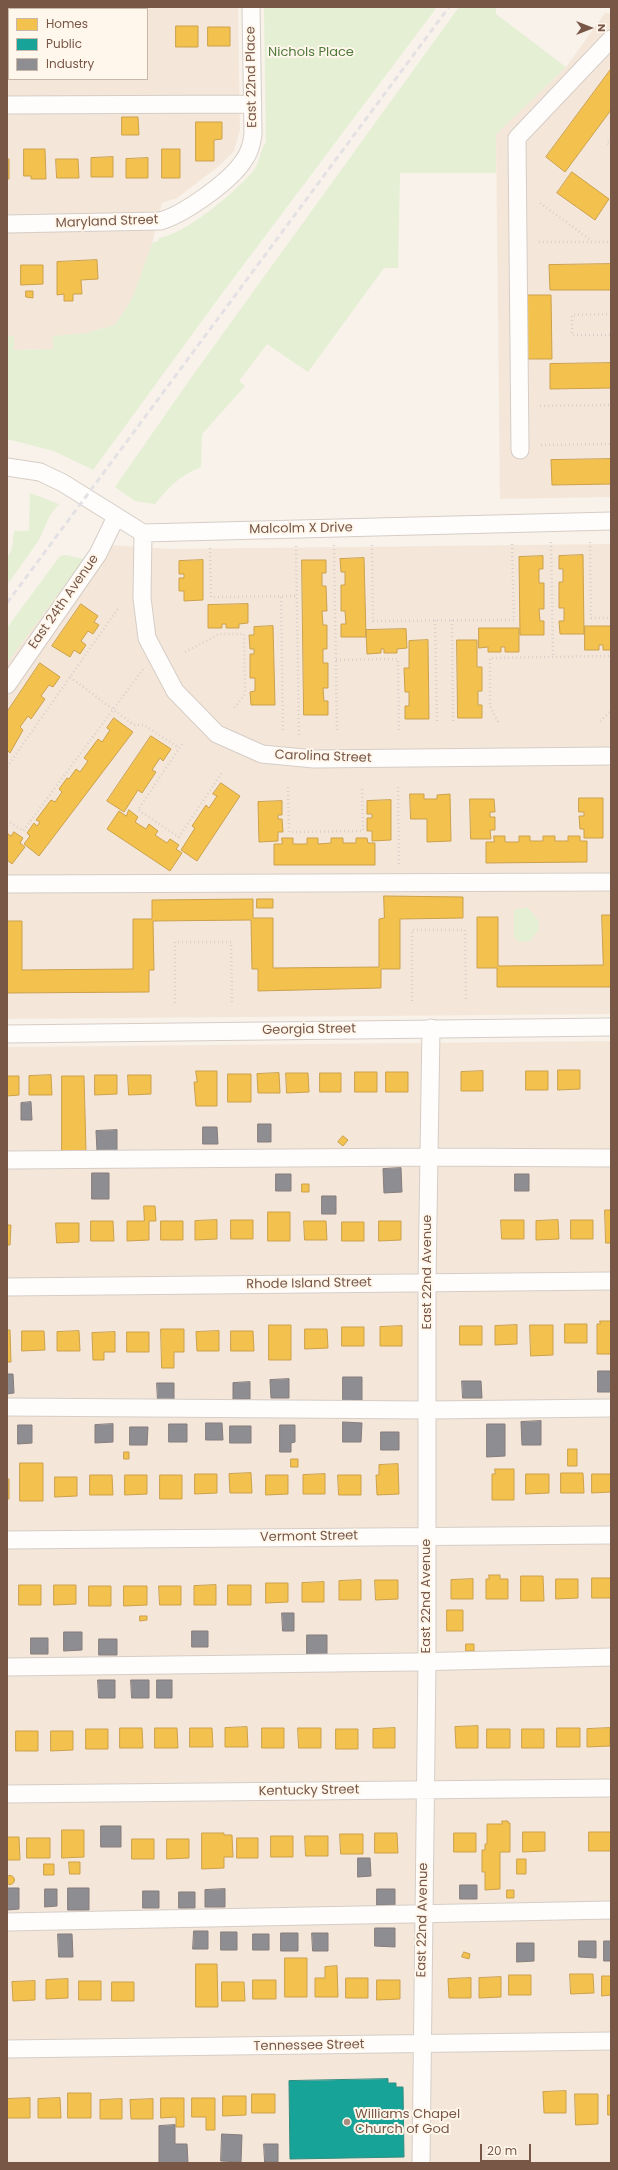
<!DOCTYPE html>
<style>
body{margin:0}
#map{position:relative;width:618px;height:2170px;overflow:hidden;background:#f8f2ea;font-family:Poppins,sans-serif}
canvas{display:block}
.frame{position:absolute;inset:0;border:8px solid #785747;pointer-events:none}
.legend{position:absolute;left:8px;top:8px;width:140px;height:72px;box-sizing:border-box;background:#fff7ec;border:1px solid #c9b7aa;margin:0;padding:5px 7px;list-style:none;font-size:12px;color:#785747}
.legend li{display:flex;align-items:center;gap:8px;height:20px}
.legend b{width:20px;border:1px solid #c9b7aa}
.north{position:absolute;left:570px;top:8px;width:40px;height:40px;-webkit-text-stroke:3px #fff7ec;paint-order:stroke;rotate:90deg;font-size:11px;font-weight:700;line-height:16px;text-align:center;color:#785747}
.north::after{content:'';display:block;margin:auto;width:14px;height:18px;background:#785747;clip-path:polygon(50% 0,100% 100%,50% 72%,0 100%)}
.scale{position:absolute;left:480px;top:2144px;width:51px;height:18px;box-sizing:border-box;border:2px solid #785747;border-top:0;padding-left:5px;font-size:12px;line-height:14px;white-space:nowrap;color:#785747;-webkit-text-stroke:3px #fff7ec;paint-order:stroke}
</style>
<div id="map">
<canvas width="618" height="2170"></canvas>
<div class="frame"></div>
<ul class="legend">
<li><b style="height:11px;background:#f2c14e"></b>Homes</li>
<li><b style="height:11px;background:#17a398"></b>Public</li>
<li><b style="height:11px;background:#8d8d92"></b>Industry</li>
</ul>
<div class="north">N</div>
<div class="scale">20 m</div>
</div>
<script>
const g = document.querySelector('canvas').getContext('2d');
g.lineJoin = 'round';
function fillPath(path, color) { g.fillStyle = color; g.fill(path, 'evenodd'); }
function trace(path, color, width, dash) { g.strokeStyle = color; g.lineWidth = width; g.lineCap = dash ? 'butt' : 'round'; g.setLineDash(dash || []); g.stroke(path); }
function label(font, color, halo, rows, align = 'center') {
  g.font = font + ' Poppins,sans-serif'; g.lineWidth = 4; g.setLineDash([]); g.textBaseline = 'middle'; g.strokeStyle = halo; g.fillStyle = color; for (const [text, x, y, turn = 0] of rows) {
    g.save(); g.translate(x, y); g.rotate((+turn || 0) * Math.PI / 180); g.textAlign = isNaN(turn) ? turn : align; if (halo) g.strokeText(text, 0, 0); g.fillText(text, 0, 0); g.restore();
  }
}
fillPath(new Path2D(`
 M7 7H238L240 130 234 151 219 166 177 198 162 203 150 252 132 299 115 325 87 333 54 349 14 350V336H7ZM9 9H147V79H9Z
 M605 13H611V497L500 499 496 134 566 67Z
 M95 544 169 549 611 544V1014L7 1019V663Z
 M611 1041V2163H7V1047Z`), '#f4e7da');
fillPath(new Path2D(`
 M264 7H437L223 292 93 470 54 451 7 439V336H14V350L53 349V336L87 333 115 325 132 299 153 242 158 241 159 238C186 234 237 191 254 170 260 162 261 147 266 142Z
 M459 7H496V14L566 67 496 134V173H400L398 268H384L308 372 267 344 239 381 245 386 202 434 201 467C179 476 170 486 155 504L135 501 115 487 193 375Z
 M30 493 59 504 50 515 39 540 7 585V558L12 549 14 531H29Z
 M65 555 84 559 7 663V628L60 556Z
 M527 907 538 920 539 929 530 941 519 942 514 937V910Z`), '#e4efd3');
const homes = new Path2D(`
 M176 26H198V47H176Z
 M208 27H230V46H208Z
 M611 69V110L565 172 546 157Z
 M122 117H138L139 135H122Z
 M196 122H222V139L214 140V161H196Z
 M24 149H45L46 179H31V176H24Z
 M162 149H180V178H162Z
 M113 157V177H91V158Z
 M148 158V178H126V159Z
 M7 159H9V179H7Z
 M56 159H78L79 178H57Z
 M572 172 609 199 595 220 557 193Z
 M97 260 98 279 81 280 82 294H73V301H64V294L57 295V262Z
 M611 264V290H550L549 265Z
 M21 265H43V284L21 285Z
 M26 291H33V298L26 297Z
 M527 295H551L552 359H528Z
 M611 363V388L550 389V364Z
 M611 459V484L552 485 551 460Z
 M583 555 584 634H560L559 621H564V608H559V582H563V569H559V556Z
 M543 556V569H539V583H544V609H539L540 621H544V635H520L519 557Z
 M364 558 366 637H341V624H346L345 611H341V585H345V572H341L340 559Z
 M203 560V600L184 601V591H179V578H184V574H179V561Z
 M302 560H326V573H322V586H326L327 611H322L323 625H327V649H323V663H328V688H323L324 701H328V715H304Z
 M81 604 98 616 94 622 99 625 93 634 88 631 81 641 86 645 80 654 74 650 70 657 52 646Z
 M248 604V623L239 624V628H226V624H222V628H208V605Z
 M273 626 275 705H251L250 692 255 691V678H250V654H254V649H250L249 635H254V627Z
 M585 626H611V650H603V645H599V650H585Z
 M479 628H519V652H505V647H501V652H488V647L479 648Z
 M406 629 407 648 397 649V653H384V649H381V653L367 654 366 630Z
 M428 640 429 719H405V706H409V692H405L404 668H409V641Z
 M457 640H477V667H482V691H478V705H482V718H458Z
 M40 663 60 677 53 687 49 685 41 696 45 699 31 719 28 716 20 727 23 730 10 753 7 750V712Z
 M114 718 133 732 39 856 24 844 30 836 27 833 34 823 37 826 40 822 36 820 51 800 55 802 62 792 59 789 67 778 69 779 76 769 80 772 88 761 84 758 98 739 102 742 110 730 107 728Z
 M151 736 171 749 163 761 160 758 152 770 156 772 142 793 138 790 124 812 107 801Z
 M221 783 240 796 197 861 181 850 195 828 192 826 206 805 209 808 217 796 213 794Z
 M410 794H424V799H437V795L450 794 451 841 427 842V819H411Z
 M579 798H603V838H584V829H580L579 816H584V812H579Z
 M470 799H494L495 812H490V817H495V830H490L491 839H471Z
 M391 800V840L372 841V831H367V818H372V814H367V801Z
 M282 801V815H278V819H282L283 832H278V841L259 842 258 802Z
 M129 810 138 817 135 822 146 829 149 824 158 831 155 835 167 843 170 839 179 845 176 849 182 853 170 871 107 829 119 811 126 816Z
 M14 832 23 838 20 843 25 847 12 864 7 860V833L11 836Z
 M494 836H505V842H519V836H530V841H543V836H555V841H568V836H580V841H587V862L486 863V842H494Z
 M282 838H293V844H307V838H318V844L331 843V838H343V843H356V838H367L368 843H375V865H274V844H282Z
 M384 896 463 897V918L400 919V969H381V988L258 991V969H252L251 920 153 921 154 970H149V992L7 993V921H22V970L133 969V919H152V900L253 899V918H273V968L379 967V919L384 918Z
 M257 899H273V908H257Z
 M602 915H611V987H497V968H477V917H498V966L603 965Z
 M558 1070H580V1089L558 1090Z
 M196 1071H217V1106H196L194 1082H197Z
 M483 1071V1091H461V1072Z
 M526 1071H548V1090H526Z
 M355 1072H377V1092H355Z
 M386 1072H408V1092H386Z
 M279 1073 280 1093H258L257 1074Z
 M286 1073H308L309 1092 287 1093Z
 M320 1073H341V1092H320Z
 M228 1074H251V1102H228Z
 M51 1075 52 1095H29V1076Z
 M95 1075H117V1094L95 1095Z
 M128 1075H151V1094L129 1095Z
 M7 1076H19V1095L7 1096Z
 M62 1076H84L86 1151H62Z
 M343 1136 348 1140 343 1146 338 1142Z
 M302 1184H309V1192H302Z
 M144 1206H155L156 1221H149V1240L127 1241V1221H144Z
 M605 1210H611V1243H606Z
 M268 1212H290V1241H268Z
 M217 1220V1239L195 1240V1221Z
 M231 1220H253V1239H231Z
 M501 1220H524V1239H502Z
 M558 1220 559 1239 536 1240V1221Z
 M571 1220H593V1239H571Z
 M91 1221H113L114 1241H91Z
 M161 1221H183V1240H161Z
 M304 1221H326L327 1240H305Z
 M379 1221H401V1240L379 1241Z
 M342 1222H364V1241H342Z
 M56 1223H79V1242L57 1243Z
 M7 1225H11L10 1245H7Z
 M600 1321H611V1354H597V1324H600Z
 M565 1324H587V1343H565Z
 M269 1325H291V1360H269Z
 M517 1325V1344L495 1345V1326Z
 M530 1325H553V1355L531 1356Z
 M402 1326V1346H380V1327Z
 M460 1326H482V1345H460Z
 M342 1327H364V1346H342Z
 M161 1329H184V1352H174V1368H162Z
 M305 1329H327L328 1348 305 1349Z
 M7 1330H10L11 1362H7Z
 M22 1331H44L45 1350 22 1351Z
 M79 1331 80 1351H57V1332Z
 M219 1331V1351H197L196 1332Z
 M231 1331H253L254 1351H231Z
 M115 1332V1352H104V1360H93L92 1333Z
 M127 1332H149V1352H127Z
 M568 1449H577V1466H568Z
 M124 1452H129V1459H124Z
 M291 1459H298V1467H291Z
 M20 1463H43V1501H20Z
 M398 1464 399 1494 377 1495 376 1475H379V1465Z
 M495 1469H514V1500H492V1474H495Z
 M251 1473 252 1493H230L229 1474Z
 M561 1473H583L584 1493H561Z
 M195 1474H217V1493L195 1494Z
 M325 1474V1494H303V1475Z
 M526 1474H549V1493L526 1494Z
 M592 1474H611V1492L592 1493Z
 M90 1475H112L113 1495H90Z
 M125 1475H147V1494L125 1495Z
 M160 1475H182V1499H160Z
 M266 1475H288V1494L266 1495Z
 M338 1475H361V1495H339Z
 M55 1477H77V1496L55 1497Z
 M7 1479H9V1499H7Z
 M489 1575H500V1579H508V1599H486V1579H489Z
 M521 1576H543L544 1601H521Z
 M592 1578H611V1598H592Z
 M473 1579V1599H451V1580Z
 M556 1579H578V1598L556 1599Z
 M361 1580V1600H339V1581Z
 M375 1580H398V1599L376 1600Z
 M324 1582V1602H302V1583Z
 M266 1583H288V1602L266 1603Z
 M19 1585H41V1605H19Z
 M54 1585H76V1604L54 1605Z
 M216 1585V1605H194V1586Z
 M228 1585H251V1605H228Z
 M89 1586H111V1606H89Z
 M124 1586H147V1605L124 1606Z
 M159 1586H181V1605H160Z
 M447 1610H463V1631H447Z
 M140 1616H147V1620L140 1621Z
 M466 1644H474V1651H466Z
 M478 1726V1748H456L455 1727Z
 M247 1727 248 1747H225V1728Z
 M120 1728H142L143 1748H120Z
 M155 1728H177L178 1748H155Z
 M190 1728H212L213 1747H190Z
 M262 1728H284V1748H262Z
 M298 1728H321V1748H299Z
 M395 1728V1748H373V1729Z
 M557 1728H580V1747H557Z
 M610 1728V1746L587 1747V1729Z
 M86 1729H108V1749H86Z
 M336 1729H358V1749H336Z
 M487 1729H510V1748H487Z
 M522 1729H544V1748H522Z
 M16 1731H38V1751H16Z
 M51 1731H73V1750L51 1751Z
 M502 1821H508V1823H510V1852H500V1889L485 1890V1872H482V1850H485V1844H487V1824H502Z
 M62 1830H84V1857L62 1858Z
 M523 1832H545V1851L523 1852Z
 M589 1832H611V1851H589Z
 M202 1833H224V1835H232L233 1857H224V1868L202 1869Z
 M375 1833H397L398 1853H375Z
 M454 1833H476V1852H454Z
 M340 1834H363V1854H341Z
 M271 1836H293V1857H271Z
 M305 1836H328V1856H306Z
 M7 1837H19L20 1860H7Z
 M27 1838H50V1858H27Z
 M237 1838H258V1858H237Z
 M132 1839H154V1859H132Z
 M167 1839H189V1858L167 1859Z
 M517 1859H526V1874H517Z
 M69 1862H80V1874H70Z
 M44 1864H54V1875H44Z
 M5.5 1880a4.5 4.5 0 1 1 9 0a4.5 4.5 0 1 1-9 0Z
 M507 1890H514V1898H507Z
 M464 1952 470 1954 469 1959 462 1957Z
 M285 1958H307V1997H285Z
 M196 1964H217L218 2007H196Z
 M337 1966 338 1997H315V1978H325V1967Z
 M570 1974H593L594 1993 571 1994Z
 M509 1975H531V1995H509Z
 M602 1976H611V1995L602 1996Z
 M501 1977V1997L479 1998V1978Z
 M346 1978H368V1998H346Z
 M471 1978V1998H449L448 1979Z
 M68 1979V1998L46 1999V1980Z
 M253 1980H276V1999H253Z
 M377 1980H400V1999L377 2000Z
 M35 1981V2000L13 2001 12 1982Z
 M79 1981H101V2000H79Z
 M112 1982H134V2001H112Z
 M222 1982H244L245 2001H222Z
 M566 2091V2113H544L543 2092Z
 M68 2093H91V2118H68Z
 M252 2094H275V2113H252Z
 M575 2094H598V2124L576 2125Z
 M608 2095H611V2115H608Z
 M223 2096H246V2115L223 2116Z
 M30 2098V2118H7V2099Z
 M60 2098 61 2118H38V2099Z
 M161 2098H184V2127H176V2117L161 2118Z
 M192 2098H215V2130H206V2117H192Z
 M122 2099V2119H100V2100Z
 M153 2099V2119H131L130 2100Z`);
fillPath(homes, '#f2c14e');
trace(homes, '#cda14c', 1);
const public = new Path2D(`
 M388 2079V2083H396V2087H403L404 2157 290 2159 289 2081Z`);
fillPath(public, '#17a398');
trace(public, '#348c80', 1);
const industry = new Path2D(`
 M31 1102 32 1120H21V1103Z
 M258 1124H271V1142H258Z
 M203 1127H217L218 1144H203Z
 M117 1130V1151H97L96 1131Z
 M401 1168 402 1192 384 1193 383 1169Z
 M92 1173H109V1199H92Z
 M276 1174H291V1191H276Z
 M515 1174H529V1191H515Z
 M322 1196H336V1214H322Z
 M598 1371H611V1392H598Z
 M7 1374H13L14 1393 7 1394Z
 M343 1377H362V1401H343Z
 M289 1379V1398H271L270 1380Z
 M462 1381H481L482 1398H463Z
 M250 1382V1399L233 1400V1383Z
 M157 1383H174V1401L158 1402Z
 M541 1421V1445H522L521 1422Z
 M343 1422 362 1423 361 1442H343Z
 M206 1423H222L223 1440H206Z
 M113 1424V1442L95 1443V1425Z
 M169 1424H187V1442H169Z
 M487 1424H505V1456L487 1457Z
 M18 1425H32V1443L18 1444Z
 M280 1425H295V1442L291 1443V1452H280Z
 M230 1426H251V1443H230Z
 M130 1427H148L147 1445H130Z
 M381 1432H399V1450H381Z
 M282 1613H294V1631H283Z
 M192 1631H208V1647H192Z
 M64 1632H82V1650L64 1651Z
 M307 1635H327V1654H307Z
 M31 1638H48V1654H31Z
 M99 1639H117V1655H99Z
 M98 1680H115V1698H99Z
 M131 1680H149V1698H132Z
 M157 1680H172V1698H157Z
 M101 1826H121V1847H101Z
 M358 1858H370L371 1876 358 1877Z
 M460 1885H477V1899H460Z
 M7 1888H19V1909L7 1910Z
 M68 1888H89V1910H68Z
 M45 1889H57V1906L45 1907Z
 M225 1889V1907H205V1890Z
 M377 1889H395V1905H377Z
 M143 1891H159V1908H143Z
 M179 1892H195V1908H179Z
 M375 1928H395V1947L375 1946Z
 M194 1931H208V1949H193Z
 M221 1932H237V1950H221Z
 M281 1933H298V1951H281Z
 M312 1933H328V1951H313Z
 M58 1934H72L73 1957H59Z
 M253 1934H269V1950H253Z
 M579 1941H596V1958L579 1957Z
 M604 1941H611V1961H604Z
 M517 1943H534V1961L517 1962Z
 M175 2125V2144H187L188 2163H159V2126Z
 M222 2134 242 2135 241 2162 221 2161Z
 M264 2144H278V2162H265Z`);
fillPath(industry, '#8d8d92');
trace(industry, '#877d7c', 1);
const minor = new Path2D(`
 M7 105 253 104
 M7 224 160 221C183 215 231 181 244 160 250 152 252 143 253 134L251 7
 M520 450 517 138 611 39
 M7 467 40 472 63 483 143 533 611 521
 M143 533 142 598 147 638 175 691 217 734 262 754 314 759 611 756
 M7 685 98 554 116 517
 M7 884 611 882
 M7 1034 611 1027
 M7 1160 429 1157 611 1158
 M7 1287 611 1281
 M7 1407 428 1410 611 1408
 M7 1540 611 1535
 M7 1667 414 1662 611 1657
 M7 1794 611 1788
 M7 1922 611 1910
 M7 2049 611 2041
 M421 2163 427 1662V1282L431 1028`);
trace(minor, '#d6cdc6', 19);
trace(new Path2D(`
 M611 137 607 143 611 146
 M540 203 592 241
 M539 242H611
 M611 314 572 315V335H611
 M540 406 611 405
 M541 445 611 444
 M551 542 553 657
 M590 542 591 618H611
 M334 545 337 733
 M372 545 373 621 514 620 512 543
 M296 546 299 736
 M210 548 211 597 297 596
 M281 597 283 733
 M435 620 437 723
 M452 620 453 723
 M185 652 219 634H244L245 694 234 708
 M336 660 398 659 399 732
 M70 677 134 725H144L179 748
 M600 721 611 711
 M498 722 490 706V658L611 656
 M182 744 138 810 179 837 223 771
 M7 767 119 607
 M288 787 289 832 363 831 362 788
 M398 787 399 866
 M7 820 23 831 144 668
 M412 1001V930H465L466 1001
 M175 1003V942H231L232 1003`), '#dad0cc', 2.5, [1, 3]);
trace(minor, '#fefdfc', 17);
trace(new Path2D(`
 M7 603 449 7`), '#e4e1e5', 3, [6, 4]);
for (const [x, y, r, color] of [
 [347,2122,4,"#a58d80"]
]) { const dot = new Path2D(); dot.arc(x, y, r, 0, 2 * Math.PI); g.fillStyle = color; g.fill(dot); trace(dot, '#fff7ec', 1.5); }
label('13px', '#50793c', '#fff7ec', [
 ["Nichols Place",311,53]
]);
label('13px', '#785747', '#fff7ec', [
 ["East 22nd Place",252,77,-91],
 ["Maryland Street",107,222,-2],
 ["Malcolm X Drive",301,529,-1],
 ["East 24th Avenue",64,602,-55],
 ["Carolina Street",323,757,2],
 ["Georgia Street",309,1030,-1],
 ["East 22nd Avenue",428,1272,-90],
 ["Rhode Island Street",309,1284,-1],
 ["Vermont Street",309,1537,-1],
 ["East 22nd Avenue",427,1596,-90],
 ["Kentucky Street",309,1791,-1],
 ["East 22nd Avenue",423,1920,-89],
 ["Tennessee Street",309,2046,-1]
]);
label('13px', '#785747', '#fff7ec', [
 ["Williams Chapel",355,2115],
 ["Church of God",355,2130]
], 'left');
</script>
